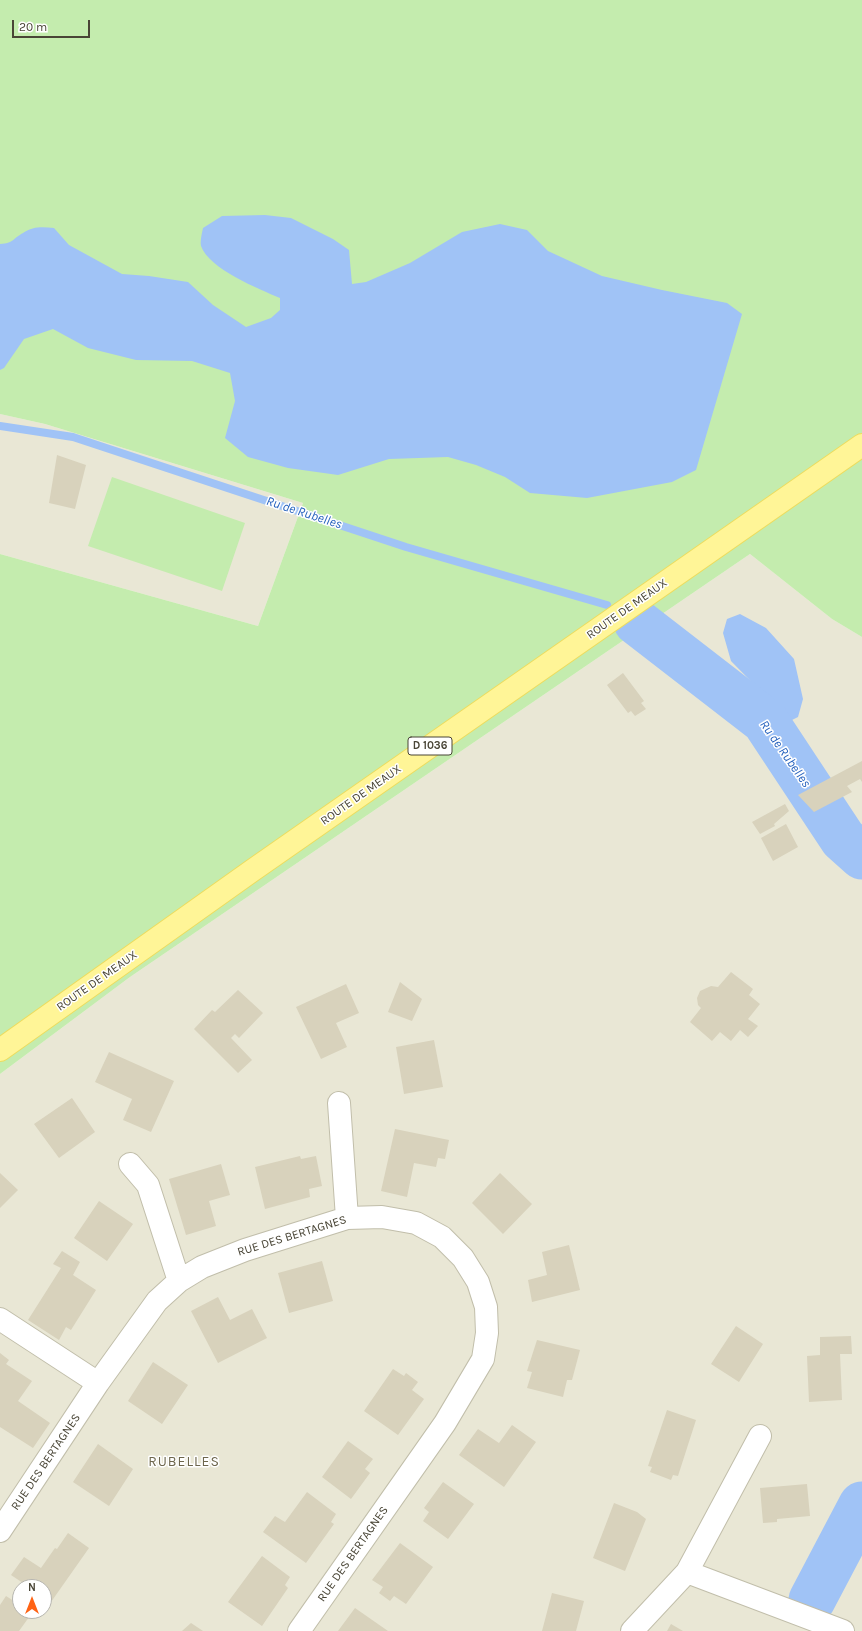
<!DOCTYPE html>
<style>
body{margin:0}
#map{position:relative;width:862px;height:1631px;overflow:hidden;background:#f5f4e8;font-family:Karla,sans-serif}
canvas{display:block}
.north{position:absolute;left:12px;top:1579px;width:40px;height:40px;box-sizing:border-box;background:#fff;border:1px solid #b6b5af;border-radius:50%;rotate:0deg;font-size:11px;font-weight:700;line-height:16px;text-align:center;color:#494536}
.north::after{content:'';display:block;margin:auto;width:14px;height:18px;background:#ff6315;clip-path:polygon(50% 0,100% 100%,50% 72%,0 100%)}
.scale{position:absolute;left:12px;top:20px;width:78px;height:18px;box-sizing:border-box;border:2px solid #494536;border-top:0;padding-left:5px;font-size:12px;line-height:14px;white-space:nowrap;color:#494536;-webkit-text-stroke:3px #fff;paint-order:stroke}
</style>
<div id="map">
<canvas width="862" height="1631"></canvas>
<div class="north">N</div>
<div class="scale">20 m</div>
</div>
<script>
const g = document.querySelector('canvas').getContext('2d');
g.lineJoin = 'round';
function fillPath(path, color) { g.fillStyle = color; g.fill(path, 'evenodd'); }
function trace(path, color, width, dash) { g.strokeStyle = color; g.lineWidth = width; g.lineCap = dash ? 'butt' : 'round'; g.setLineDash(dash || []); g.stroke(path); }
function label(font, color, halo, rows, align = 'center') {
  g.font = font + ' Karla,sans-serif'; g.lineWidth = 3; g.setLineDash([]); g.textBaseline = 'middle'; g.strokeStyle = halo; g.fillStyle = color; for (const [text, x, y, turn = 0] of rows) {
    g.save(); g.translate(x, y); g.rotate((+turn || 0) * Math.PI / 180); g.textAlign = isNaN(turn) ? turn : align; if (halo) g.strokeText(text, 0, 0); g.fillText(text, 0, 0); g.restore();
  }
}
fillPath(new Path2D(`
 M0 414 45 424 303 503 258 626 0 554Z
 M750 554 832 619 862 637V1631H0V1074L130 977ZM20 1587H44V1611H20Z`), '#e9e7d5');
fillPath(new Path2D(`
 M0 0H862V637L832 619 750 554 130 977 0 1074V554L258 626 303 503 45 424 0 414Z
 M112 477 245 523 222 591 88 546Z`), '#c4ecae');
fillPath(new Path2D(`
 M265 215 291 218 333 239 349 250 352 284 366 282 410 263 462 232 500 224 527 230 548 251 602 276 662 290 727 303 742 314 696 470 672 482 587 498 530 493 505 477 476 465 448 457 389 459 338 475 288 468 248 457 225 438 235 401 230 373 192 361 136 360 88 348 53 329 24 339 4 368 0 370V244C14 243 12 239 23 233 33 226 43 227 54 228L69 245 122 274 149 276 188 282 213 305 246 327 271 318 280 310V298C259 289 209 269 201 246 200 241 202 233 203 228L222 216Z
 M740 614 766 628 794 659 803 699 798 717 790 721 731 661 723 633 727 619Z`), '#a0c3f6');
trace(new Path2D(`
 M0 426 73 437 406 547 607 605`), '#a0c3f6', 8);
trace(new Path2D(`
 M637 622 765 721 843 839 862 856
 M812 1600 862 1505`), '#a0c3f6', 47);
fillPath(new Path2D(`
 M57 455 86 465 75 509 49 503Z
 M623 673 644 701 641 703 646 709 635 716 631 711 628 713 607 685Z
 M862 761V782L860 779 847 786 852 792 814 812 798 795Z
 M785 804 789 811 774 824 775 826 760 834 752 822Z
 M786 824 798 847 773 861 761 838Z
 M731 972 753 989 749 995 760 1004 748 1019 758 1026 748 1037 740 1030 731 1041 720 1032 712 1041 690 1022 701 1008 698 1005 697 998 700 991 711 986 718 987Z
 M400 982 422 999 412 1021 388 1012Z
 M346 984 359 1013 336 1023 347 1047 321 1059 296 1007Z
 M238 990 263 1013 239 1038 235 1034 231 1038 252 1060 238 1073 194 1029 212 1010 215 1012Z
 M434 1040 443 1087 404 1094 396 1047Z
 M109 1052 174 1081 151 1132 123 1120 132 1099 95 1082Z
 M72 1098 95 1132 59 1158 34 1124Z
 M395 1129 449 1140 445 1159 438 1158 436 1167 414 1163 407 1197 381 1191Z
 M300 1156 301 1159 316 1156 322 1186 309 1189 310 1197 265 1209 255 1167Z
 M221 1164 230 1195 209 1201 216 1226 186 1235 169 1179Z
 M0 1173 18 1190 0 1208Z
 M500 1173 532 1204 503 1234 472 1203Z
 M99 1201 133 1224 107 1261 74 1238Z
 M569 1245 580 1290 532 1302 528 1280 547 1275 542 1252Z
 M62 1251 80 1262 73 1275 96 1290 71 1330 66 1327 59 1340 28 1320 61 1268 53 1264Z
 M322 1261 333 1301 289 1313 278 1273Z
 M218 1297 230 1320 252 1309 267 1338 218 1363 191 1311Z
 M736 1326 763 1344 739 1382 711 1364Z
 M851 1336 852 1354H840L842 1400 809 1402 807 1356 820 1355V1337Z
 M537 1340 580 1350 572 1380H567L563 1397 527 1388 532 1372 527 1371Z
 M0 1353 9 1360 6 1364 32 1381 18 1401 50 1423 33 1448 0 1427Z
 M153 1362 188 1385 162 1424 128 1401Z
 M393 1369 404 1376 406 1373 418 1382 412 1390 424 1399 398 1435 364 1411Z
 M667 1410 696 1420 678 1476 673 1475 671 1480 650 1472 652 1467 648 1466Z
 M512 1425 536 1442 504 1487 459 1455 478 1429 499 1443Z
 M348 1441 373 1459 365 1469 370 1473 351 1499 322 1477Z
 M98 1444 133 1469 109 1506 73 1482Z
 M443 1482 474 1504 448 1539 423 1521 429 1512 424 1508Z
 M807 1484 810 1516 777 1519V1522L763 1523 760 1488Z
 M307 1492 336 1514 331 1522 334 1524 306 1563 263 1532 275 1516 285 1522Z
 M614 1503 637 1512 646 1519 625 1571 593 1558Z
 M68 1533 89 1548 51 1602 50 1601 44 1610V1587H29L11 1575 24 1557 41 1568 55 1548 57 1549Z
 M400 1543 433 1567 406 1604 394 1596 390 1601 379 1593 383 1587 372 1580Z
 M262 1556 290 1577 285 1585 288 1588 262 1626 228 1602Z
 M552 1593 584 1601 576 1631H542Z
 M6 1596 20 1605V1611H29L32 1613 19 1631H0V1605Z
 M355 1608 388 1631H338Z
 M191 1623 203 1631H182Z
 M671 1624 683 1631H667Z`), '#d8d2bc');
const minor = new Path2D(`
 M339 1103 347 1218
 M130 1164 148 1185 179 1281
 M0 1319 98 1383
 M0 1531 98 1383 157 1301 179 1281 202 1267 245 1250 347 1218 382 1217 416 1223 442 1237 463 1258 478 1282 486 1307 487 1333 483 1359 445 1423 299 1631
 M687 1572 843 1631
 M632 1631 687 1572 760 1436`);
const major = new Path2D(`
 M0 1050 253 870 862 445`);
trace(minor, '#c1beaa', 24);
trace(major, '#eddc5e', 24);
trace(minor, '#fff', 22);
trace(major, '#fff597', 22);
for (const [x, y, w] of [
 [430,746,44]
]) { const box = new Path2D(); box.roundRect(x - w / 2, y - 9, w, 18, 3); g.fillStyle = '#fff'; g.fill(box); trace(box, '#494536', 1); }
label('bold 11px', '#494536', null, [
 ["D 1036",430,746]
]);
label('12px', '#494536', '#fff', [
 ["ROUTE DE MEAUX",627,609,-35],
 ["ROUTE DE MEAUX",361,795,-35],
 ["ROUTE DE MEAUX",97,981,-35],
 ["RUE DES BERTAGNES",292,1236,-17],
 ["RUE DES BERTAGNES",46,1462,-56],
 ["RUE DES BERTAGNES",353,1554,-55]
]);
label('italic 13px', '#2662be', '#fff', [
 ["Ru de Rubelles",304,513,18],
 ["Ru de Rubelles",785,754,55]
]);
g.letterSpacing = '1px';
label('14px', '#6d664c', '#fff', [
 ["RUBELLES",184,1462]
]);
g.letterSpacing = '0px';
</script>
